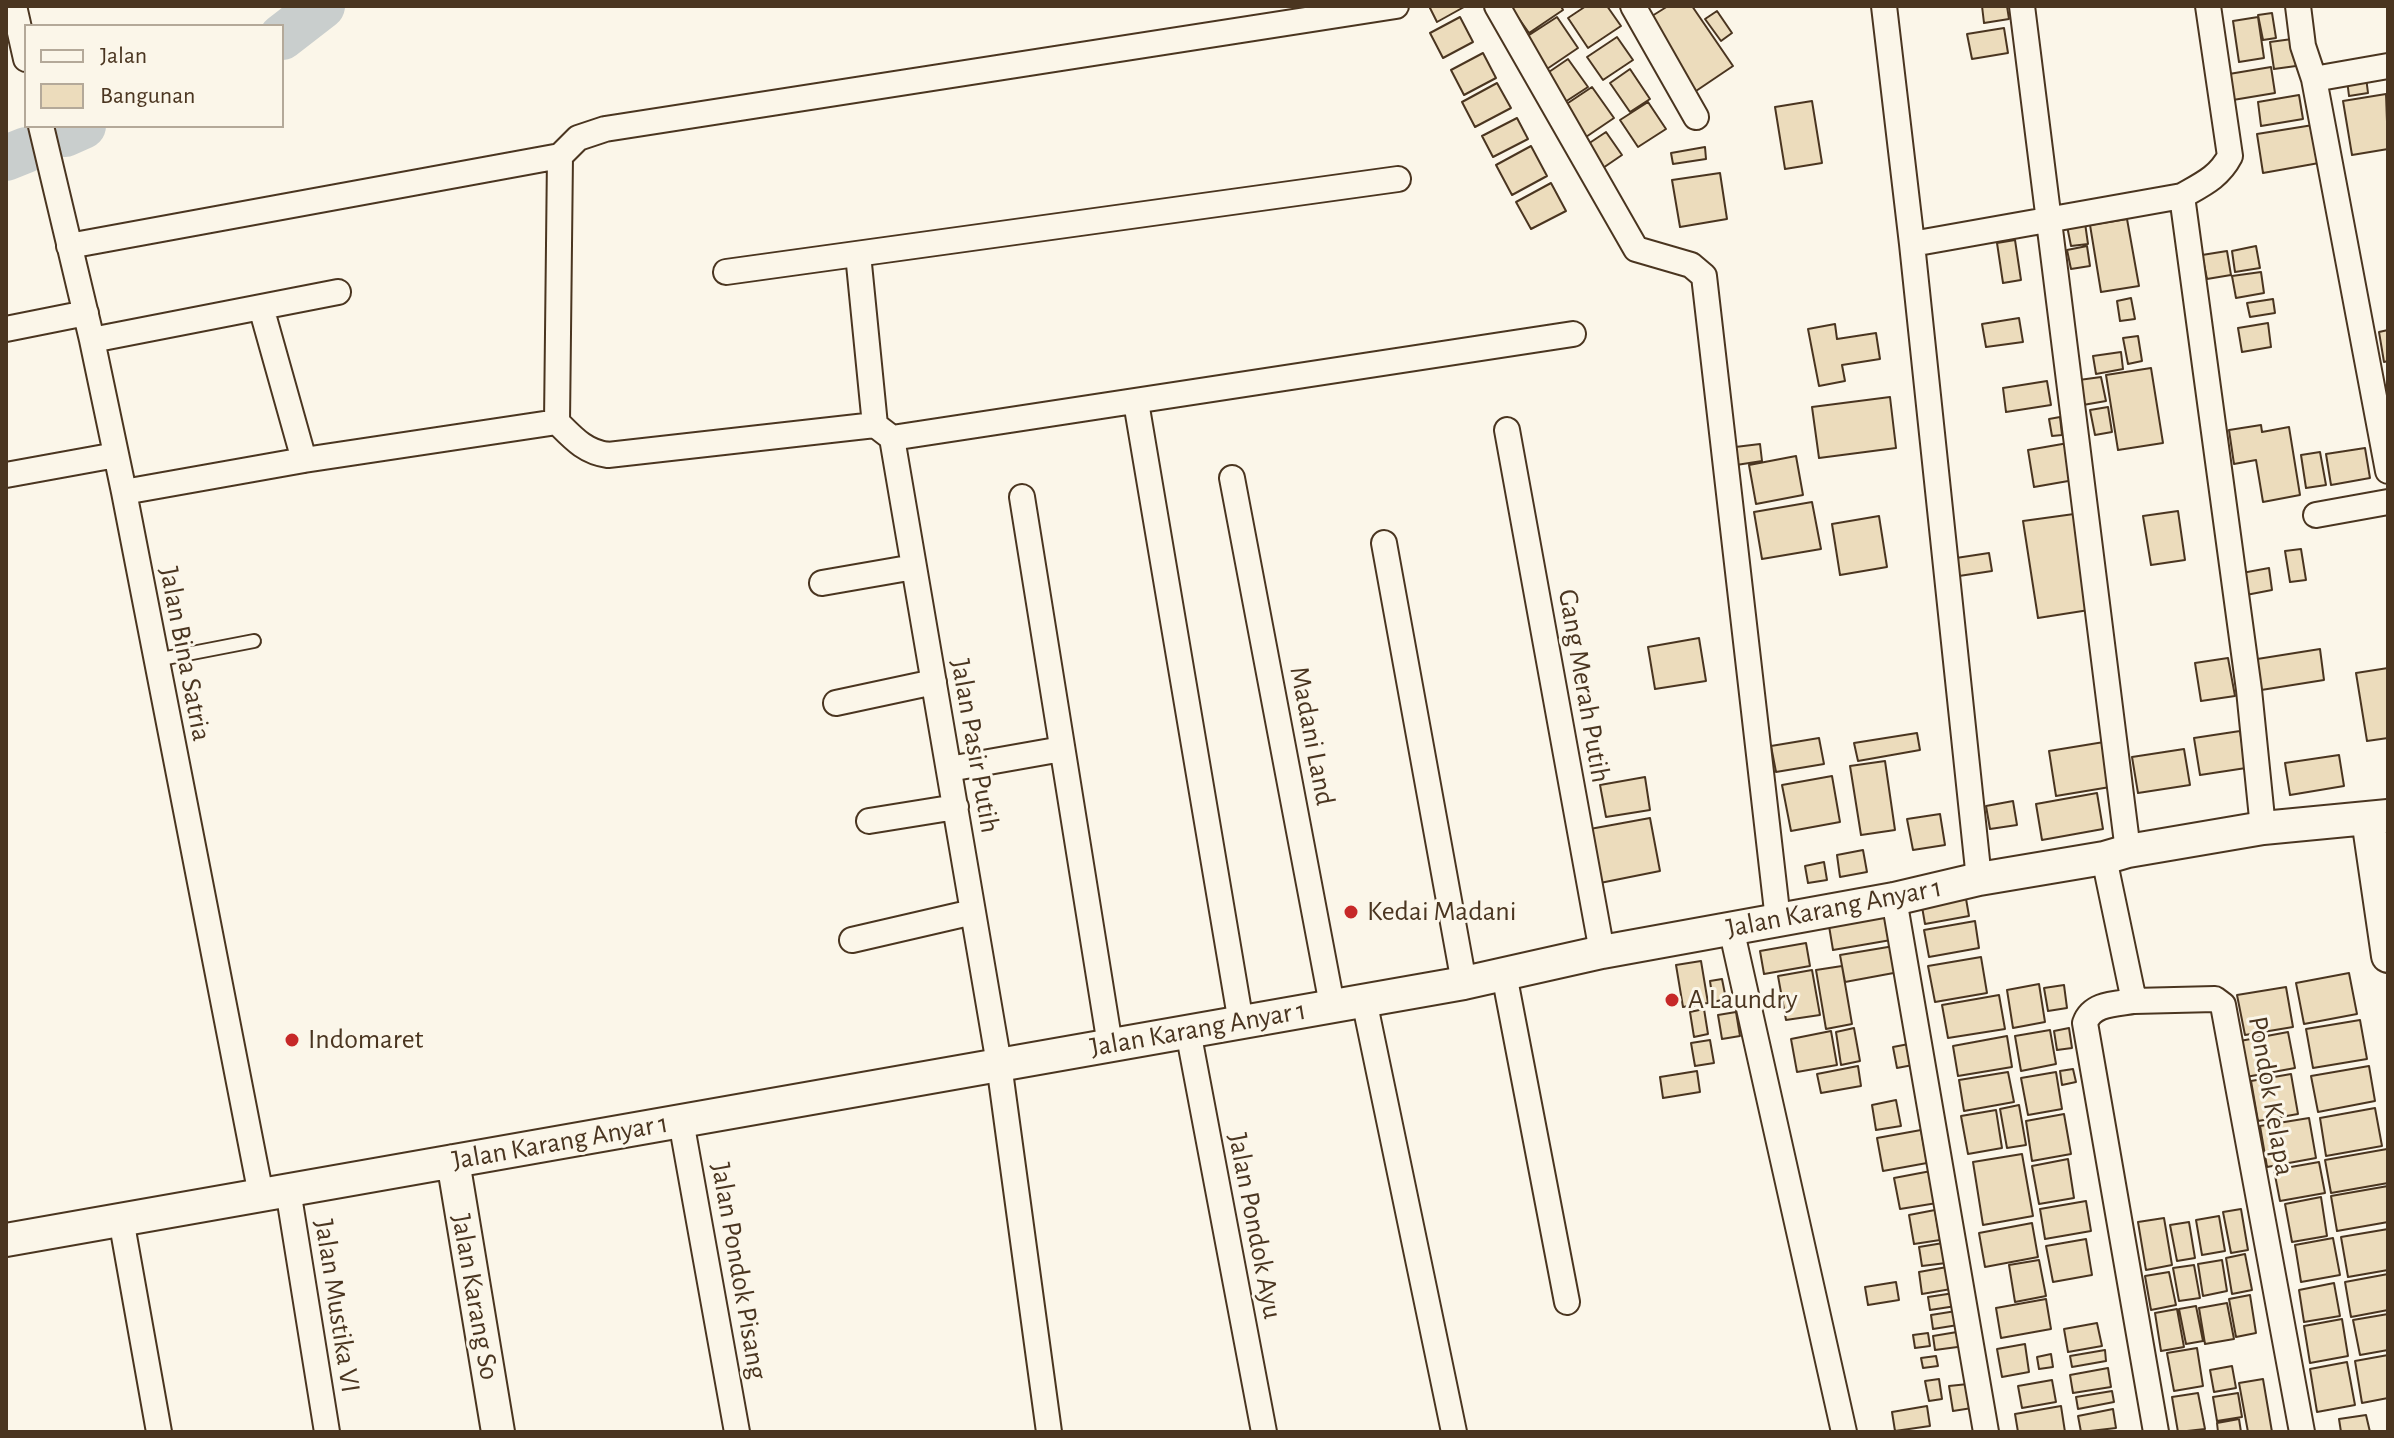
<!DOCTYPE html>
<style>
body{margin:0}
#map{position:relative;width:2394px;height:1438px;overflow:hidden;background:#fbf6e9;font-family:"Alegreya Sans",sans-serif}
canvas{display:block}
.frame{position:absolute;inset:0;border:8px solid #4a3520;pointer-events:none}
.legend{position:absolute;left:24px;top:24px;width:260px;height:104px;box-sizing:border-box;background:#fbf6e9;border:2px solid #b4a999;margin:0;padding:10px 14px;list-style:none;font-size:24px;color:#4a3520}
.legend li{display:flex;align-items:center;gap:16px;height:40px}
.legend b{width:40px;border:2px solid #b4a999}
</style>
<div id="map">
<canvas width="2394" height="1438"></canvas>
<div class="frame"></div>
<ul class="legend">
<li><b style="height:10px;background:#fbf6e9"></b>Jalan</li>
<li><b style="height:22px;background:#ecdcbc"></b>Bangunan</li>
</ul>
</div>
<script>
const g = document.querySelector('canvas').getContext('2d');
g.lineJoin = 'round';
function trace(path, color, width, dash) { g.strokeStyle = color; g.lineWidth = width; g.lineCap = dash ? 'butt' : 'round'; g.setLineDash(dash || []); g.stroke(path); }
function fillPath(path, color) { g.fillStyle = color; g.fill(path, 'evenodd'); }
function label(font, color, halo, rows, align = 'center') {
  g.font = font + ' "Alegreya Sans",sans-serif'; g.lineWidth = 6; g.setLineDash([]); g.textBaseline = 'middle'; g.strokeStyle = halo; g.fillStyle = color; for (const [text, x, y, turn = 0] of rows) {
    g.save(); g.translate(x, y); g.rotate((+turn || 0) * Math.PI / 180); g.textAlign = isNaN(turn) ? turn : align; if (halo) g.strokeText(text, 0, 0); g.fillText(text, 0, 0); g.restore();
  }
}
trace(new Path2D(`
 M282 37 322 6
 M65 134 83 126
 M6 158 26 150`), '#c9cecd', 46);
const building = new Path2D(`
 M1429 6H1463L1464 7 1437 22Z
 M1510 6H1561L1563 10 1529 33Z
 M1586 6H1607L1621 26 1588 48 1568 18Z
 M1668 6H1692L1733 66 1693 93 1644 21Z
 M1982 6H2007L2009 19 1984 23Z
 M1717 11 1732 33 1721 41 1705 19Z
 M2272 13 2276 38 2263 40 2258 15Z
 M1460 17 1473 42 1443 58 1430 33Z
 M1557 17 1578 48 1544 71 1523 39Z
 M2258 17 2264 58 2239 62 2233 21Z
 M2004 28 2008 53 1972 59 1967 34Z
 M1617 37 1633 60 1603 80 1587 57Z
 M2292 39 2296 66 2274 69 2270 42Z
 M1483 53 1496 78 1464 95 1451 70Z
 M1568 59 1588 87 1565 102 1546 74Z
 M2271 67 2275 93 2233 100 2229 74Z
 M1630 69 1650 99 1630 112 1610 83Z
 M2366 77 2368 93 2349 96 2347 80Z
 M1497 83 1511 108 1475 127 1462 102Z
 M1592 87 1614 118 1583 139 1562 107Z
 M2386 94 2388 149 2352 155 2343 101Z
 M2299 95 2303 119 2261 126 2258 102Z
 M1812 101 1822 163 1785 169 1775 107Z
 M1648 102 1666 129 1638 147 1620 120Z
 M1517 118 1528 139 1493 157 1482 136Z
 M2313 125 2319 163 2263 173 2257 134Z
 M1606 132 1622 155 1600 170 1585 146Z
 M1531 146 1547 176 1512 195 1496 165Z
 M1705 147 1706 159 1673 164 1671 153Z
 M1720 173 1727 219 1680 227 1672 180Z
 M1551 183 1566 211 1531 229 1516 202Z
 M2127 219 2139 286 2101 292 2090 225Z
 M2085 223 2088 244 2071 246 2067 226Z
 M2015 240 2021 280 2003 283 1997 243Z
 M2087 246 2090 266 2071 269 2067 250Z
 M2256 246 2260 268 2235 272 2232 251Z
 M2227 251 2231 275 2207 279 2202 255Z
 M2261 272 2264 293 2236 298 2232 276Z
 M2131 298 2135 319 2120 321 2117 301Z
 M2273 299 2275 313 2250 317 2247 303Z
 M2019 318 2023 342 1986 347 1982 324Z
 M2268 323 2271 347 2242 352 2238 328Z
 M1835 324 1837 339 1876 333 1880 359 1842 365 1845 381 1819 386 1808 329Z
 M2388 330V361L2384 362 2379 332Z
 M2138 336 2142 361 2128 364 2123 338Z
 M2121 352 2123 369 2096 374 2093 356Z
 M2151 368 2163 443 2118 450 2106 375Z
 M2101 377 2106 401 2083 405 2079 380Z
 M2047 381 2051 405 2006 412 2003 388Z
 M1890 397 1896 448 1819 458 1812 407Z
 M2108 407 2112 432 2095 435 2090 410Z
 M2060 417 2062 435 2052 436 2049 419Z
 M2261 425 2262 432 2289 427 2300 495 2263 502 2256 460 2234 464 2229 430Z
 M2068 443 2074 480 2034 487 2028 450Z
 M1760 444 1762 461 1730 466 1727 448Z
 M2365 448 2370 478 2331 485 2326 454Z
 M2320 452 2326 485 2306 488 2301 455Z
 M1796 456 1803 495 1756 504 1749 465Z
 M1812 502 1821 549 1762 559 1754 512Z
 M2178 511 2185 560 2151 565 2143 516Z
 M2074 514 2089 610 2038 618 2023 521Z
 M1879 516 1887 567 1840 575 1832 524Z
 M2301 549 2306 580 2290 582 2285 551Z
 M1989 553 1992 571 1959 576 1956 558Z
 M2269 568 2272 590 2246 595 2242 573Z
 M1699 638 1706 681 1655 689 1648 647Z
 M2320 649 2324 680 2255 691 2251 660Z
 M2228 658 2235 696 2201 701 2195 663Z
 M2388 668V738L2367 741 2356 673Z
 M2240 731 2246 768 2200 775 2194 738Z
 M1917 733 1920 750 1858 761 1854 743Z
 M1819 738 1824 764 1776 772 1771 746Z
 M2104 742 2110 787 2056 796 2049 751Z
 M2184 749 2190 785 2138 793 2132 757Z
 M2339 755 2344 786 2290 795 2285 763Z
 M1885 761 1895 830 1861 835 1850 766Z
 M1832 776 1840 822 1791 831 1782 785Z
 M1645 777 1650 810 1606 817 1600 785Z
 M2097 793 2103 829 2042 840 2036 804Z
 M2013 801 2017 825 1990 829 1986 806Z
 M1940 814 1945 845 1913 850 1907 819Z
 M1650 818 1660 871 1600 883 1590 829Z
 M1863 850 1867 872 1840 877 1837 855Z
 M1824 862 1827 880 1808 883 1805 866Z
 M1965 893 1969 916 1925 924 1921 901Z
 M1887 916 1891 940 1833 950 1829 926Z
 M1975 921 1979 948 1929 957 1924 930Z
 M1806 943 1810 966 1764 974 1760 951Z
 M1894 946 1899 972 1845 982 1840 955Z
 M1981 957 1987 993 1935 1002 1928 966Z
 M1701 961 1708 1003 1683 1007 1676 965Z
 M1842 966 1852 1024 1826 1029 1816 970Z
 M1812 970 1820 1015 1786 1020 1778 976Z
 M2349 973 2357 1014 2304 1024 2296 983Z
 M1722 979 1726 999 1713 1002 1710 981Z
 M2039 984 2045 1022 2013 1028 2007 990Z
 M2064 985 2067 1008 2048 1011 2044 988Z
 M2286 987 2293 1027 2245 1035 2237 995Z
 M1999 995 2005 1029 1948 1038 1942 1005Z
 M1704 1009 1708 1034 1694 1037 1690 1012Z
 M1736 1012 1740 1036 1722 1039 1718 1015Z
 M2360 1020 2367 1059 2313 1068 2306 1029Z
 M1854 1028 1860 1061 1841 1065 1836 1032Z
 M2069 1028 2072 1048 2057 1050 2054 1031Z
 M2050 1030 2056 1064 2021 1071 2015 1036Z
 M1831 1031 1837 1065 1797 1072 1791 1039Z
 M2288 1032 2295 1068 2246 1077 2240 1041Z
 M2007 1036 2012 1067 1958 1076 1953 1046Z
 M1710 1040 1714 1063 1695 1066 1691 1043Z
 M1914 1043 1918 1064 1897 1068 1893 1047Z
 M1858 1066 1861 1086 1821 1093 1817 1074Z
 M2369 1066 2375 1101 2318 1112 2311 1076Z
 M2073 1069 2076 1082 2062 1085 2060 1071Z
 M1697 1071 1700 1092 1663 1098 1660 1077Z
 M2008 1072 2014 1102 1964 1111 1959 1080Z
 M2056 1072 2062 1109 2028 1115 2021 1078Z
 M2291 1074 2298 1114 2258 1121 2251 1081Z
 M1896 1100 1901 1126 1876 1130 1872 1105Z
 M2019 1105 2026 1145 2007 1148 2000 1109Z
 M2375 1108 2382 1146 2326 1156 2320 1118Z
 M1996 1110 2002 1148 1968 1154 1961 1116Z
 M2064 1114 2071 1154 2032 1161 2026 1121Z
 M2309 1118 2316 1158 2267 1167 2260 1126Z
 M1921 1130 1927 1163 1883 1171 1877 1138Z
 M2387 1149 2388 1183 2331 1193 2325 1160Z
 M2022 1154 2033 1216 1983 1225 1973 1162Z
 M2068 1159 2074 1198 2039 1204 2032 1166Z
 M2319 1162 2325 1193 2280 1201 2274 1170Z
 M1931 1171 1937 1203 1900 1209 1894 1178Z
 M2388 1186V1222L2337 1231 2331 1196Z
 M2321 1197 2327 1236 2292 1242 2285 1204Z
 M2086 1201 2091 1231 2045 1239 2040 1209Z
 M2241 1209 2248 1250 2231 1253 2223 1212Z
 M1935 1210 1940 1240 1914 1244 1909 1215Z
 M2219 1216 2225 1251 2202 1255 2196 1220Z
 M2164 1218 2172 1265 2146 1270 2138 1222Z
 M2189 1222 2195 1258 2177 1261 2170 1225Z
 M2032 1223 2038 1257 1985 1267 1979 1233Z
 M2388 1229V1270L2348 1277 2341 1237Z
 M2333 1238 2340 1275 2301 1282 2295 1245Z
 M2086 1239 2092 1275 2053 1282 2046 1246Z
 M1943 1243 1946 1263 1922 1266 1919 1247Z
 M2245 1254 2252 1290 2232 1294 2226 1258Z
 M2039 1260 2046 1296 2015 1302 2009 1265Z
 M2222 1260 2227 1291 2203 1296 2198 1264Z
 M2194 1265 2200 1298 2179 1301 2173 1268Z
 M1947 1267 1951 1289 1922 1294 1919 1272Z
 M2169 1272 2176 1305 2151 1310 2145 1276Z
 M2388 1274V1310L2351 1317 2345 1282Z
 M1896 1282 1899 1300 1868 1305 1865 1287Z
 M2334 1283 2340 1316 2304 1322 2299 1290Z
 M1954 1293 1956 1306 1930 1310 1928 1297Z
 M2250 1295 2256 1333 2236 1337 2229 1299Z
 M2046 1299 2051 1329 2001 1338 1996 1308Z
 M2227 1303 2234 1339 2205 1344 2199 1308Z
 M2196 1306 2203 1341 2186 1344 2179 1309Z
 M2177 1309 2184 1347 2161 1351 2155 1313Z
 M1956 1311 1958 1325 1933 1329 1931 1315Z
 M2388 1314V1350L2360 1355 2353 1320Z
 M2342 1319 2348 1356 2310 1363 2304 1326Z
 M2097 1323 2102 1346 2068 1352 2064 1329Z
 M1963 1331 1965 1346 1935 1350 1933 1336Z
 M1928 1333 1930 1346 1915 1348 1913 1335Z
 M2025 1344 2029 1372 2002 1377 1997 1349Z
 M2197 1348 2203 1386 2174 1391 2167 1353Z
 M2105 1350 2106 1361 2072 1367 2070 1356Z
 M2051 1354 2053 1367 2039 1369 2037 1357Z
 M2388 1355V1398L2362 1403 2355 1361Z
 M1936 1356 1938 1366 1923 1368 1921 1358Z
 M2347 1362 2355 1405 2317 1412 2310 1369Z
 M2232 1366 2236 1388 2214 1392 2210 1370Z
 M2108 1368 2111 1387 2073 1393 2070 1375Z
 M1939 1379 1942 1399 1929 1401 1925 1381Z
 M2263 1379 2272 1432H2248L2239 1383Z
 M2052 1380 2056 1402 2022 1408 2018 1386Z
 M1968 1384 1972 1408 1953 1411 1949 1386Z
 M2112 1391 2114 1402 2078 1409 2076 1397Z
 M2198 1393 2205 1429 2178 1432 2172 1397Z
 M2238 1393 2242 1417 2217 1421 2213 1397Z
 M1927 1406 1930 1426 1895 1431 1892 1412Z
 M2061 1406 2065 1432H2018L2015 1414Z
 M2113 1409 2116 1428 2081 1432 2078 1416Z
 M2366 1415 2370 1432H2341L2339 1419Z
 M2239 1419 2241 1432H2218L2217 1423Z`);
fillPath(building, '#ecdcbc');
trace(building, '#4a3520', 2);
const lane = new Path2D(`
 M156 660 254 641`);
const street = new Path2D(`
 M14 6 26 59
 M1396 6 605 129 578 138 560 156 557 422C573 438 585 452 608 455L875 425 892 438 1573 334
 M1497 6 1636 249 1691 265 1704 276 1778 920
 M1633 6 1696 117
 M1884 6 1912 244 1979 879
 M2022 6 2128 851
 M2298 6 2303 46 2314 79 2388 471
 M2314 79 2388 66
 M41 126 92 340 124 492 261 1195
 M2182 196 2249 690 2263 828
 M1912 244 2182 196C2203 184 2219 177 2230 156L2208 6
 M69 246 560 156
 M858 254 875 425
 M726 272 1398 179
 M261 307 304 460
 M6 329 86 313
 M92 340 338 292
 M1136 402 1241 1023
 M1507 430 1602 952
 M892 438 999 1064 1049 1432
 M6 475 116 455
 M1232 478 1332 1005
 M124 492 304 460 557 422
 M1022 497 1110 1045
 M2316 515 2388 502
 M1384 543 1464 983
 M822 583 914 567
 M836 703 934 682
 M949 769 1062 749
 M869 821 956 807
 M2104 858 2134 1001 2215 999 2223 1005 2302 1432
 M1894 899 1986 1432
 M1731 928 1844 1432
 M852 940 973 912
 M1504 974 1567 1302
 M1364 1000 1454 1432
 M2134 1001C2116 1004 2092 1003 2085 1023L2156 1432
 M1188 1031 1264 1432
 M681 1121 737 1432
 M288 1190 327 1432
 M121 1219 159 1432`);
const secondary = new Path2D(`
 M2368 819 2388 956
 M453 1161 498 1432
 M6 1240 1464 983 1602 952 1894 899 1979 879 2104 858 2128 851 2263 828 2388 816`);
trace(lane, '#4a3520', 16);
trace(street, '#4a3520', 28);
trace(secondary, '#4a3520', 36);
trace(lane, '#fbf6e9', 12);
trace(street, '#fbf6e9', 24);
trace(secondary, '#fbf6e9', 32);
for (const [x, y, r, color] of [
 [1351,912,8,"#c62828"],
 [1672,1000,8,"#c62828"],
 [292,1040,8,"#c62828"]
]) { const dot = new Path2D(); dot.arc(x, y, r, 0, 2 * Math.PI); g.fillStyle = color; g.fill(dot); trace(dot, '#fbf6e9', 3); }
label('28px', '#4a3520', '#fbf6e9', [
 ["Jalan Bina Satria",185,654,79],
 ["Gang Merah Putih",1584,686,80],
 ["Madani Land",1312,736,79],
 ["Jalan Pasir Putih",975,746,80],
 ["Jalan Karang Anyar 1",1834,908,-11],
 ["Jalan Karang Anyar 1",1198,1029,-10],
 ["Pondok Kelapa",2271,1096,80],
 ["Jalan Karang Anyar 1",560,1142,-10],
 ["Jalan Pondok Ayu",1255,1226,79],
 ["Jalan Pondok Pisang",739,1271,80],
 ["Jalan Karang So",475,1297,80],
 ["Jalan Mustika VI",337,1306,81]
]);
label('28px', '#4a3520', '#fbf6e9', [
 ["Kedai Madani",1367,912],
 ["A Laundry",1688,1000],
 ["Indomaret",308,1040]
], 'left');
</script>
